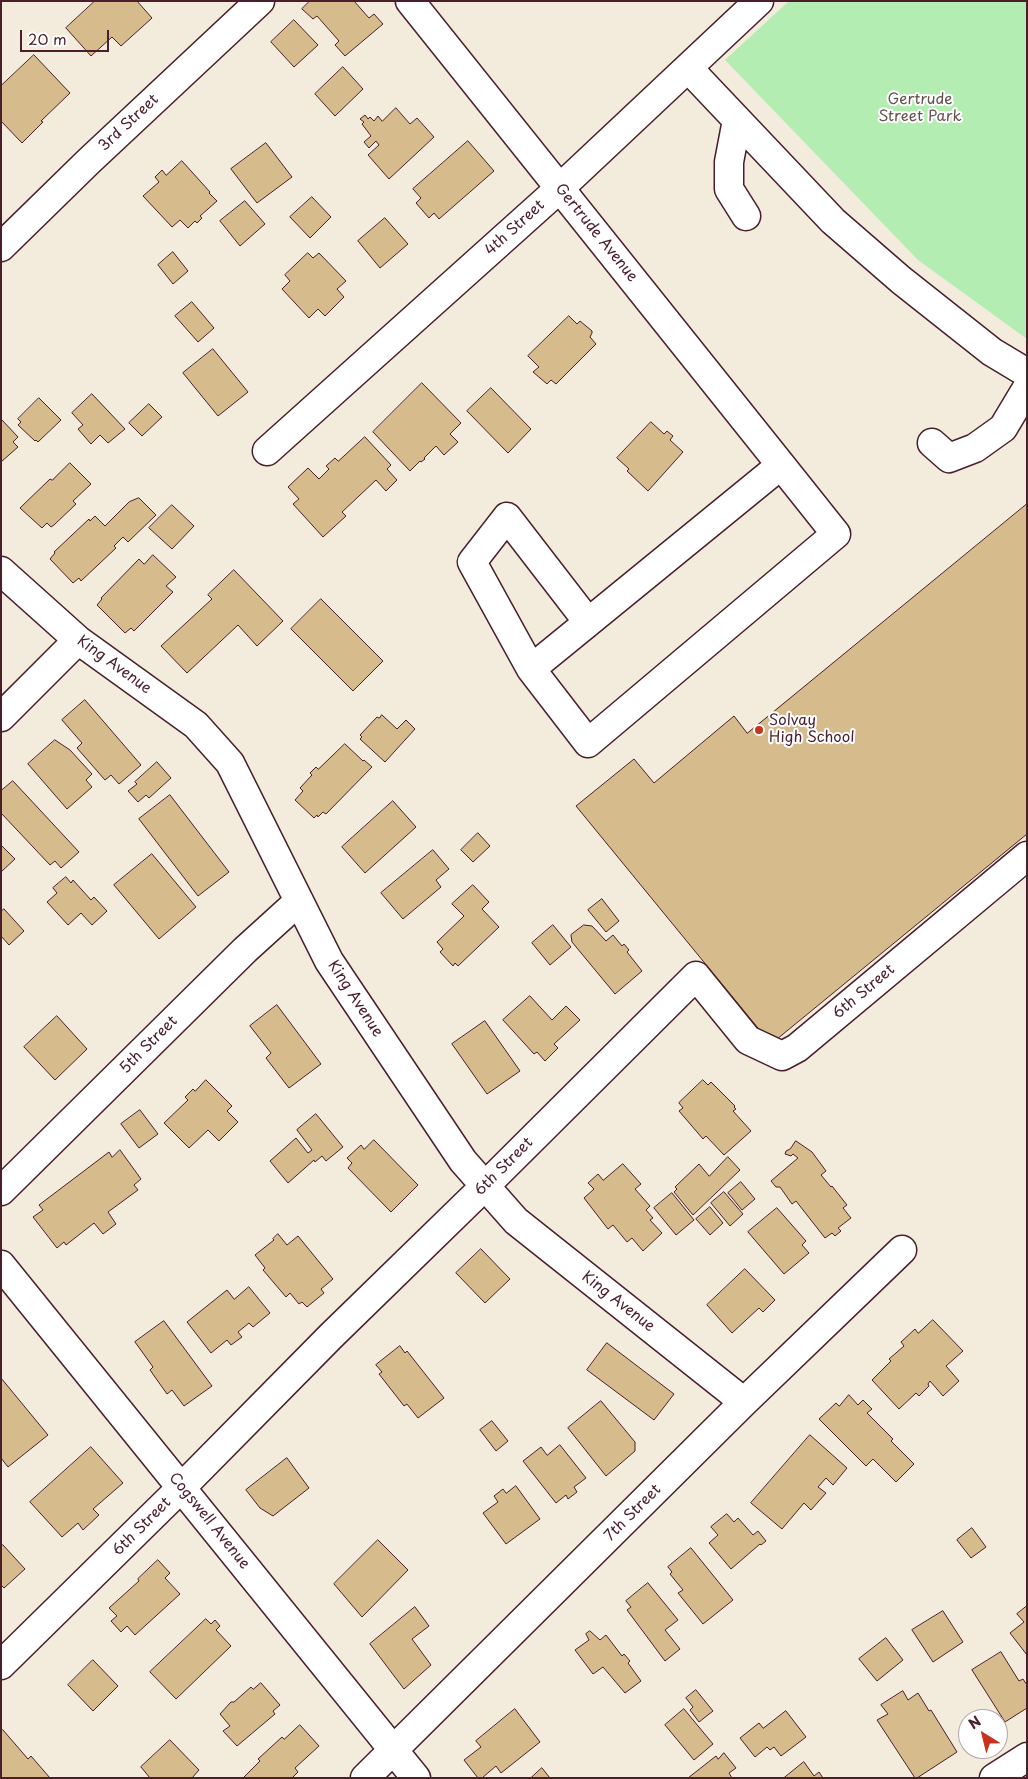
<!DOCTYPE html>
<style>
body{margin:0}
#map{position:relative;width:1028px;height:1779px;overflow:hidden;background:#f3ebdc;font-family:"Playpen Sans",sans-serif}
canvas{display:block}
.frame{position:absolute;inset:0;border:2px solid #4a1f2b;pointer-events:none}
.north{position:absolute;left:958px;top:1709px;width:50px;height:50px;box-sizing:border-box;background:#fff;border:1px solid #b7a5aa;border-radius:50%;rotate:324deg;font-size:14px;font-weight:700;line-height:20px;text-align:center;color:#4a1f2b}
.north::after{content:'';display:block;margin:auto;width:18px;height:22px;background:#c8321e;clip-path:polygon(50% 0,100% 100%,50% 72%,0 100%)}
.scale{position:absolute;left:20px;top:30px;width:89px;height:22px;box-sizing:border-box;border:2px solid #4a1f2b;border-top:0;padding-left:6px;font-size:15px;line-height:18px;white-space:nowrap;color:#4a1f2b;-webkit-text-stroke:4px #fff;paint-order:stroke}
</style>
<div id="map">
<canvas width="1028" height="1779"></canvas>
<div class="frame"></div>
<div class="north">N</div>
<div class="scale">20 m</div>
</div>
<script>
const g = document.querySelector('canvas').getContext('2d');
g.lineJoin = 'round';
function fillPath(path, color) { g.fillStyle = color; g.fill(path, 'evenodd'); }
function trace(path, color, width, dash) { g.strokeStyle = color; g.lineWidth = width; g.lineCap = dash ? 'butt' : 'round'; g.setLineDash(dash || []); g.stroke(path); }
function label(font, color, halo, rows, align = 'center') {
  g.font = font + ' "Playpen Sans",sans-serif'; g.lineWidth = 4; g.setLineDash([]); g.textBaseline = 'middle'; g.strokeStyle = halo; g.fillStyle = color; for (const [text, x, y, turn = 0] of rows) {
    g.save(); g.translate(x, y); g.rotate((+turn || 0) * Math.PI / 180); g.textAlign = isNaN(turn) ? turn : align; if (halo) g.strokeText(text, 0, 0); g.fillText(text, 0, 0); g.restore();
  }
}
fillPath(new Path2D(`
 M789 1H1027V339L918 260 725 60Z`), '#b4edb1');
const building = new Path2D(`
 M95 1H137L152 18 121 46 112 37 91 56 66 28Z
 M310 1H354L369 18 374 14 383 24 345 56 335 45 339 41 317 16 313 19 302 9Z
 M294 20 318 45 294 67 271 42Z
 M34 55 70 93 41 121 43 122 22 143 1 121V86Z
 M343 67 363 89 335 116 315 94Z
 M396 108 410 124 417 118 434 137 389 179 368 155 379 145 376 141 369 148 364 142 371 136 362 124 364 122 360 119 365 115 368 119 370 117 374 121 378 116 382 121Z
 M468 141 494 171 439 219 434 213 429 218 416 203 421 198 413 189Z
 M266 143 292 177 257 203 231 169Z
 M182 161 210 192 209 193 217 201 200 216 202 218 197 223 195 221 188 228 180 220 172 227 143 196 159 182 155 177 162 170 166 175Z
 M312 197 331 217 310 238 290 217Z
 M245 201 265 224 240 246 220 221Z
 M385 218 408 244 380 268 358 241Z
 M173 252 188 271 173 284 158 265Z
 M308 253 313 258 319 253 346 281 337 289 344 297 325 316 318 309 309 318 282 289 290 281 285 275Z
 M192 302 214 328 198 342 175 316Z
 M569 316 577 324 580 321 592 331V333L590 337 596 344 556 384 551 380 547 384 533 372 539 367 528 356Z
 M213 349 248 392 218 416 183 373Z
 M422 383 461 423 450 434 458 442 444 455 436 446 424 458 425 459 421 462 420 461 410 471 373 432Z
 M491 388 531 429 508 453 467 411Z
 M92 394 125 429 108 443 100 435 91 444 78 429 83 425 72 413Z
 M39 398 61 420 38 442 36 440 35 441 18 425 21 422 18 419Z
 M149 404 162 417 142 436 129 423Z
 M1 419 18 437 13 442 18 447 1 462Z
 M651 422 664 434 667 431 673 436 670 440 683 452 648 491 627 471 629 469 617 458Z
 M365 437 391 465 387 469 397 480 386 491 376 480 342 512 346 516 323 537 293 504 299 499 288 487 308 468 319 479 329 469 326 466 335 458 338 461Z
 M70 463 91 484 73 501 76 504 54 525 51 527 47 523 42 528 20 508 50 479 52 480Z
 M139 498 156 515 128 542 123 537 114 546 116 548 81 581 79 578 73 583 50 559 55 553 54 552 89 519 90 521 95 516 105 526 129 502Z
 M1027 504V834L771 1044 576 806 634 759 654 783 734 716 747 733Z
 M172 505 194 526 172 549 149 528Z
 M153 555 176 577 166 586 173 592 134 631 131 628 125 633 97 605 102 599 101 598 139 559 144 564Z
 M234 570 283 621 257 646 238 625 187 673 161 646 212 599 208 595Z
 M321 599 383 661 353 691 291 629Z
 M85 700 141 765 119 784 111 775 105 780 77 748 82 743 62 720Z
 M382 715 397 729 406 720 415 729 385 762 360 739 362 737 360 735 377 717 379 718Z
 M55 740 70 750 92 774 86 780 92 787 67 809 28 764Z
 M345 744 363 761 364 760 372 767 326 814 323 812 318 817 317 815 314 818 295 800 303 791 300 788 312 775 310 773 316 767 318 769Z
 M157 762 171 778 149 798 146 795 138 802 128 791 137 784 135 782Z
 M13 781 79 852 61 868 55 861 50 865 1 813V791Z
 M170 795 229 872 198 896 139 819Z
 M393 801 416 827 365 873 342 847Z
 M478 833 490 846 473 862 461 850Z
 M1 845 15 859 1 872Z
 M433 850 449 869 436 880 441 887 403 919 381 893Z
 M152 854 196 907 159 939 114 885Z
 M66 877 71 883 73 880 91 900 94 897 107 911 92 925 81 913 68 925 47 902 57 893 53 888Z
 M473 885 489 902 482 909 499 927 458 966 455 963 453 966 440 952 443 949 437 942 464 916 452 904Z
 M602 899 619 921 606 932 588 910Z
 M4 909 24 931 9 945 1 936V912Z
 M553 925 571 947 550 965 532 943Z
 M584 925 592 926 606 941 613 935 622 946 624 944 629 950 627 952 642 971 615 994 572 942 571 935Z
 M530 996 552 1020 566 1006 580 1020 554 1044 558 1048 545 1061 537 1052 534 1054 503 1020Z
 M277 1005 321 1064 289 1088 266 1058 271 1053 250 1026Z
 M57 1016 87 1049 55 1080 24 1047Z
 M485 1021 520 1071 487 1094 452 1044Z
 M206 1080 232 1106 227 1111 238 1122 219 1141 208 1130 189 1148 164 1123 188 1100 185 1097 193 1089 195 1091Z
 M703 1080 708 1085 711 1082 735 1106 734 1107 736 1109 733 1111 751 1131 724 1155 706 1136 703 1139 679 1111 683 1108 679 1103Z
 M140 1110 158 1134 139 1148 121 1124Z
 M316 1114 343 1147 326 1161 322 1156 315 1162 314 1160 288 1183 270 1161 296 1138 308 1153 312 1150 297 1130Z
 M374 1140 418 1185 391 1212 348 1168 352 1163 347 1158 361 1145 364 1149Z
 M796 1141 812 1152 826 1171 821 1175 831 1187 832 1186 847 1205 843 1208 851 1218 838 1228 841 1231 835 1236 832 1233 825 1238 796 1201 792 1204 780 1187H776L771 1181 798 1158 793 1154 791 1156 785 1154 786 1151 790 1149Z
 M120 1150 141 1179 134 1185 138 1190 108 1212 116 1224 103 1234 94 1223 66 1245 64 1242 57 1248 33 1217 43 1210 39 1205 109 1152 112 1157Z
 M728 1157 740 1170 693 1215 674 1192 677 1189 675 1187 699 1164 709 1176Z
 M623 1164 641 1184 635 1189 650 1206 646 1210 653 1218 650 1220 662 1233 643 1251 632 1238 627 1242 613 1225 608 1229 584 1198 594 1189 588 1183 598 1174 603 1180Z
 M741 1182 755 1199 742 1210 728 1193Z
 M724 1192 743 1214 730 1226 711 1203Z
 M672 1193 694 1220 676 1235 654 1208Z
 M710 1207 723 1223 710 1235 696 1219Z
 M777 1208 806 1241 802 1245 809 1253 784 1274 748 1232Z
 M278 1234 287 1245 298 1236 333 1279 321 1289 324 1293 307 1307 302 1302 299 1304 290 1293 286 1297 263 1270 265 1268 255 1255 274 1240 273 1239Z
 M481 1249 510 1279 485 1303 456 1273Z
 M745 1269 775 1300 763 1312 759 1308 732 1333 707 1305Z
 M249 1287 270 1313 253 1327 249 1323 238 1332 242 1337 231 1345 227 1340 211 1353 187 1322 227 1290 234 1299Z
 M933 1320 963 1351 946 1366 959 1381 943 1396 930 1381 928 1384 929 1386 919 1396 916 1393 899 1409 872 1380 891 1361 889 1359 904 1346 901 1342 915 1329 918 1333Z
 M164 1321 212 1386 184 1406 172 1390 167 1394 150 1370 153 1367 135 1342Z
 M607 1343 674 1394 654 1420 587 1370Z
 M400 1346 405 1353 407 1351 444 1398 418 1418 407 1404 404 1406 379 1374 382 1372 376 1365Z
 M1 1378 48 1435 8 1467 1 1458Z
 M849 1395 858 1405 863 1400 872 1409 867 1413 893 1439 891 1441 914 1464 896 1482 873 1459 866 1466 819 1419 836 1403 839 1406Z
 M601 1401 635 1442V1451L606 1476 568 1428Z
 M492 1421 508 1441 496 1451 480 1430Z
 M810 1435 847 1468 833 1485 826 1478 818 1487 826 1493 811 1510 804 1503 782 1529 751 1503Z
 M560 1445 586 1478 574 1487 577 1492 568 1499 566 1495 556 1503 523 1461 541 1447 547 1455Z
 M91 1447 123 1483 93 1509 99 1515 83 1530 78 1523 62 1537 30 1502Z
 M287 1458 309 1488 273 1516 260 1508 246 1490Z
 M516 1486 540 1519 506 1544 483 1513 498 1502 494 1496 503 1489 506 1493Z
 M727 1514 734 1522 738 1518 753 1535 758 1531 766 1541 761 1545 760 1544 731 1569 709 1543 718 1535 711 1527Z
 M972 1528 986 1547 971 1558 957 1540Z
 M378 1540 408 1570 362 1617 334 1584Z
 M3 1545 25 1569 4 1588 1 1585V1546Z
 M691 1548 733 1600 703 1624 678 1593 683 1590 670 1574 672 1572 668 1567Z
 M158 1560 170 1573 165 1578 180 1594 135 1635 127 1626 121 1632 111 1621 117 1616 109 1608 139 1581 138 1579Z
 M648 1583 678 1620 665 1630 680 1649 665 1661 627 1610 631 1607 626 1601Z
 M1027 1606V1655L1010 1633 1024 1622 1017 1614Z
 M415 1607 429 1626 412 1639 431 1665 404 1689 370 1644Z
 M943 1611 963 1642 933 1662 912 1630Z
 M206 1619 211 1624 215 1620 220 1626 216 1630 231 1646 176 1699 150 1672Z
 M590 1631 600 1640 606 1635 622 1656 624 1654 630 1661 628 1663 641 1681 625 1693 603 1667 593 1674 575 1650 589 1640 586 1634Z
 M886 1638 903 1660 877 1681 859 1659Z
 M1001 1652 1019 1681 1023 1679 1027 1685V1708L1005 1722 972 1670Z
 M93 1660 118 1686 93 1711 68 1685Z
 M261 1683 280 1705 273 1711 275 1714 237 1746 223 1731 230 1726 220 1714 231 1702H234L251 1687 253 1689Z
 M696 1690 713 1711 699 1722 690 1710 693 1707 686 1698Z
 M903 1691 908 1700 918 1693 929 1711 931 1710 957 1752 917 1778H915L877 1720 888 1714 881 1705Z
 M515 1709 540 1742 501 1773 496 1766 482 1778H478L464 1760 481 1747 476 1741Z
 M684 1709 713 1744 694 1760 665 1725Z
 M786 1711 806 1737 781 1756 774 1747 770 1750 767 1747 755 1757 740 1738 759 1723 763 1728Z
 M300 1725 319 1746 295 1768 298 1772 292 1778H243L260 1761 258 1759 282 1737 284 1739Z
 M3 1730 28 1759 31 1756 50 1778H3L1 1776V1731Z
 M170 1740 199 1770 192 1778H150L141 1767Z
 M724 1753 736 1768 729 1773 732 1778H688L716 1756 718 1759Z
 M804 1762 814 1776 819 1772 823 1778H784Z
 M542 1768 550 1778H531Z`);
fillPath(building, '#d6bb8c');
trace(building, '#4a1f2b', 1);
const minor = new Path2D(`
 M410 1 781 465 836 534 588 743 531 669 781 465
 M688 68 833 221 901 280 992 352 1027 373
 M737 120 729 162V189L746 216
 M1 247 89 161 260 1
 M932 443 949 458 975 448 1003 428 1027 388
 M267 451 560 188 759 1
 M1 571 78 640 196 725 230 763 329 961 463 1161 516 1221 744 1402
 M531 669 472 562 507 517 588 622
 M1 717 78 640
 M1 1191 245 950 299 901
 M1 1265 416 1778
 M1 1665 182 1487 331 1336 484 1187 696 976 748 1040 782 1056 797 1048 1027 856
 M365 1778 744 1402 902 1250
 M994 1778 1027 1757`);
trace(minor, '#4a1f2b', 31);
trace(minor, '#fff', 28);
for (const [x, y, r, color] of [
 [759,730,5,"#c8321e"]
]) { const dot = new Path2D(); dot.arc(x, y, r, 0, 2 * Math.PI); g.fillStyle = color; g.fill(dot); trace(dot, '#fff', 2); }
label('15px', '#64524c', '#fff', [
 ["Gertrude",920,100],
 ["Street Park",920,117]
]);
label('15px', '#4a1f2b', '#fff', [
 ["3rd Street",129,123,-43],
 ["4th Street",515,228,-42],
 ["Gertrude Avenue",596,233,51],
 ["King Avenue",114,665,36],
 ["6th Street",864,992,-40],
 ["King Avenue",355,999,57],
 ["5th Street",149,1045,-45],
 ["6th Street",504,1167,-45],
 ["King Avenue",618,1302,38],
 ["7th Street",633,1513,-45],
 ["Cogswell Avenue",209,1521,51],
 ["6th Street",142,1527,-45]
]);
label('15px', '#4a1f2b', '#fff', [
 ["Solvay",769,721],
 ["High School",769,738]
], 'left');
</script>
